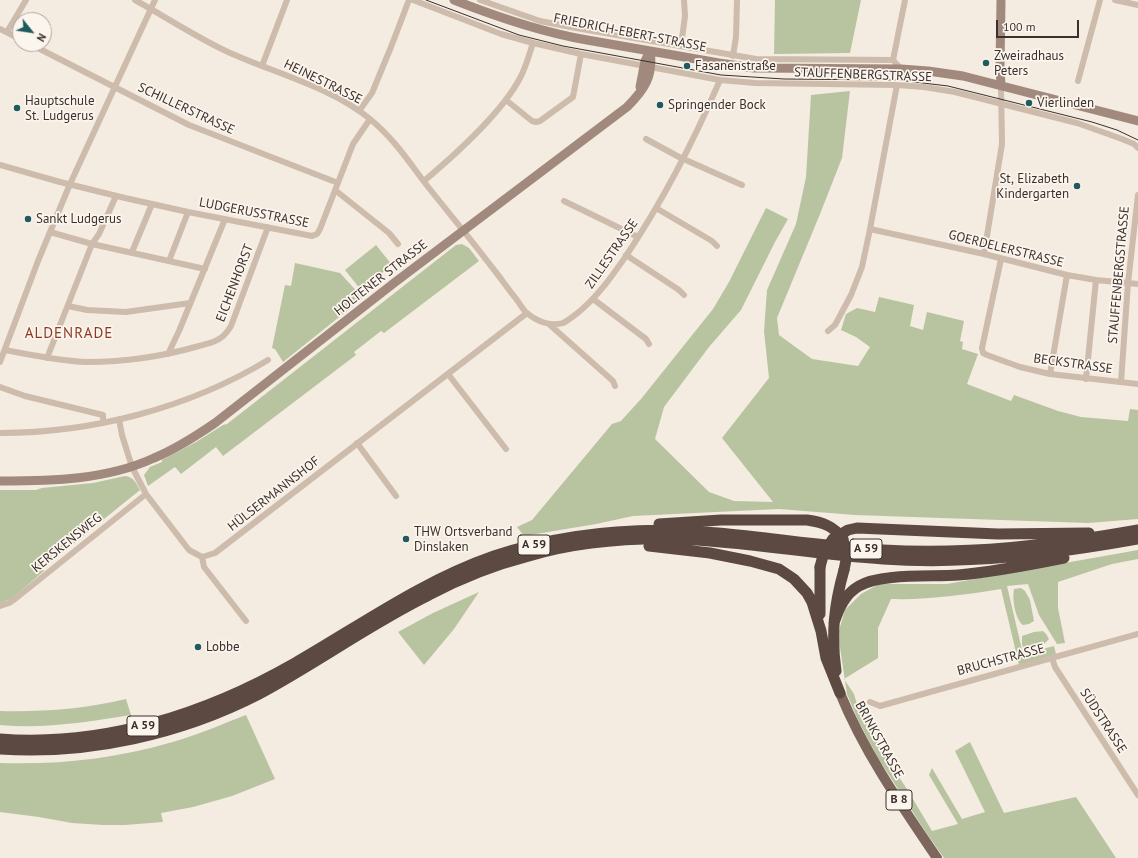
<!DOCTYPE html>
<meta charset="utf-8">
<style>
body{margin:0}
#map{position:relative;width:1138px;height:858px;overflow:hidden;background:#f4ebe1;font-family:"PT Sans",sans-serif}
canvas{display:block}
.north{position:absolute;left:12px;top:12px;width:40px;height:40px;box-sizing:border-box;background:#fbf5ee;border:1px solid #aea6a0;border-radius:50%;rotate:120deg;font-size:11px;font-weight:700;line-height:16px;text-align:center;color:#3b302b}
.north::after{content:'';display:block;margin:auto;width:14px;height:18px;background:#1f5a5e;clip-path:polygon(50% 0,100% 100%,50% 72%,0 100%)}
.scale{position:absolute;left:996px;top:20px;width:83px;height:18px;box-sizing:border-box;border:2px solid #3b302b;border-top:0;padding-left:5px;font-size:12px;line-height:14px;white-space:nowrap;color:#3b302b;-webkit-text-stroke:3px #fbf5ee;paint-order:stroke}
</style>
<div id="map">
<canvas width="1138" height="858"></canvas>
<div class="north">N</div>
<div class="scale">100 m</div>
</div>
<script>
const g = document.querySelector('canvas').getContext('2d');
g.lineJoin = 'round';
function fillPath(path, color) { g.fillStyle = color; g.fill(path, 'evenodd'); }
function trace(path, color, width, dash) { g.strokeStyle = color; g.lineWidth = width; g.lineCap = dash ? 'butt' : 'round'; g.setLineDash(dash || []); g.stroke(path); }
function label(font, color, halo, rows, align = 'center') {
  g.font = font + ' "PT Sans",sans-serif'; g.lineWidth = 3.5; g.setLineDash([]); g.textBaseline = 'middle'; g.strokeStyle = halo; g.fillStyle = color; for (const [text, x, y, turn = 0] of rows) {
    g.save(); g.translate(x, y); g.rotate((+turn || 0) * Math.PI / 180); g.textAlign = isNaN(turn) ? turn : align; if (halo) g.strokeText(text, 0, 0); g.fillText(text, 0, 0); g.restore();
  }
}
fillPath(new Path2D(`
 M775 0H861L850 53 774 54Z
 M850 91 842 158 820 214 777 318 779 335 812 359 858 366 870 347 856 337 841 330 846 314 857 308 875 312 879 297 914 305 910 326 923 330 927 312 964 321 960 341 963 342 962 349 978 354 967 384 1011 401 1014 395 1058 411 1081 417 1128 421 1130 409 1138 410V519L1088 523 855 515 779 509 633 516 596 524 524 536 517 527 532 520 612 424 621 421 641 399 713 309 729 282 766 208 788 219 775 242 741 310 709 347 664 407 655 439 709 492 734 501 773 502 722 438 769 378 764 331 767 290 796 224 806 177 811 95Z
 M462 244 469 248 479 261 384 333 381 331 354 352 356 355 223 456 216 447 181 474 175 467 148 486 144 475 150 467 162 462V460L196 442 223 425 227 424 456 245Z
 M376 245 392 265 361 290 345 270Z
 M295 263 340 273 363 298 283 362 275 349 272 348 285 285 291 286Z
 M125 476C134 477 136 483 140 490L42 569 44 571 11 599 0 603V490H36L42 488 93 483Z
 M1138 550V559L1112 564 1058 582V608L1065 643 1057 644 1039 615 1028 584 1007 586 1023 654 1054 646 1056 654 1019 665 1001 589C964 595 928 600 891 599L878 628V658L844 679 854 694 858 708 886 758 907 789 932 831 958 824 929 775 932 768 962 819 985 812 955 751 970 742 1004 813 1076 797 1116 858H944L927 834 878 758 858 720 847 694 838 634 845 610 861 594 879 584H947Z
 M1021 588 1025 591 1030 600 1034 621 1029 624 1023 625C1015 619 1012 599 1014 589Z
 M479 592 454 629 424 665 398 632 433 613Z
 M1043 631 1046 634 1049 639C1042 647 1035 649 1025 650L1022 645V636L1034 632Z
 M126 699 131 715C88 722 44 729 0 725V711C43 712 85 709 126 699Z
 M246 715 275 779 232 796 193 807 161 813 163 822 125 825H103L72 823 39 817 0 812V763C57 765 114 759 169 743 195 736 220 725 246 715Z`), '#b8c4a0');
trace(new Path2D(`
 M135 0C166 17 196 37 228 52 274 73 331 87 370 119 393 138 407 159 425 183 447 211 470 238 491 266 500 277 508 289 517 300 520 304 523 310 527 313 536 321 551 327 563 323 569 320 575 315 580 311 599 295 612 276 626 256 664 199 693 143 720 80
 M413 0 501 34 533 43 581 54 720 80 755 83 897 85 924 87 955 92 1077 123 1122 139 1134 144 1138 148
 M480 0 540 21 576 28 756 59 893 60 901 69
 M1115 0 1138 5
 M0 29 20 39
 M7 32 26 0
 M30 44 189 125 338 183
 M681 46 685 16 684 0
 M733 56 736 37 737 0
 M893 60 905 0
 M262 66 287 0
 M1078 81 1100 0
 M897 85 870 229 984 254 1067 275 1096 280 1138 284
 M506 100 532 121 536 122 540 121 573 97 581 54
 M359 111 372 93 391 47 409 0
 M646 139 679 157 742 185
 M0 165 60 182 125 198 188 212 312 236 317 234 320 229 353 144 370 119
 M424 181C456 154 501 114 520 78 526 67 529 55 533 43
 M335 190 389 233 398 244
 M564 201 638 237
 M656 208 712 241 717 246
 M50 232 92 244 205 269
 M132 252 152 204
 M984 254 1002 144 1001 86
 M626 255 679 290 684 295
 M1001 259 982 348 983 353 987 355 1020 367 1050 374 1138 384
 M169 261 188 212
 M593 299 646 339 649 344
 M68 306 87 310 126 312 190 303
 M550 325 613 381 615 386
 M828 331 835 325 851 295 862 267 870 229
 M5 350C32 355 59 361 87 362 123 362 164 356 199 346 205 344 213 343 219 339 225 336 228 331 231 326L268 227
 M168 354 179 331 225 219
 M47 358 92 244 99 234 116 196
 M0 362 38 261 70 184 155 0
 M448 374 506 449
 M1050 374 1067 275
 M1086 379 1096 280
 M1121 382 1128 283 1138 195
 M0 387 25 396 103 415V422
 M119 419 122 435 132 467 146 494 189 550 202 557 215 553 527 313
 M0 433C92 433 189 408 268 360
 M357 443 396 496
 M202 557 204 567 246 621
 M0 606 9 603 15 599 146 494
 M1052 658 1055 667 1138 795
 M870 702 880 706 1138 634`), '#cdbbac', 6);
trace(new Path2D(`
 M454 0C497 17 541 32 587 40L719 63 754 68 901 69 928 71 963 76 1138 121
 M1001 86 1000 66 1001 0
 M640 87 645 61 650 51
 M0 481C52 481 106 480 154 458 176 449 196 436 215 423L394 283 627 107C644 90 654 76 650 51`), '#a18a7d', 9);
trace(new Path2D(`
 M840 693C864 752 901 805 937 858`), '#7d675c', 10);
trace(new Path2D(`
 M659 524 721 520H807C822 522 834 526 843 539
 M833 539 848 530 857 528 998 534 1089 533
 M649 546 710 553 750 561 779 569 794 579 807 593 812 602 821 631 826 658 840 693
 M820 567V614
 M834 623C839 608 845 594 859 586 881 573 931 577 958 575 994 572 1029 565 1064 558
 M836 671C831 634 834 605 844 570
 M0 739C104 747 206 714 295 663 361 625 422 581 494 556 567 532 642 526 718 533 773 538 828 547 883 550 969 555 1054 545 1138 530
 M0 749C88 755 181 734 259 694 317 663 370 624 429 595 461 578 494 565 529 556 576 542 626 538 676 539 745 541 814 555 883 559 969 565 1054 554 1138 539`), '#5c4a42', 11);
trace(new Path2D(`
 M426 0 519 35 563 46 721 75 784 79 898 80 948 86 1092 122 1117 130 1138 140`), '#3b302b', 1);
trace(new Path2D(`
 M843 540 847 555 844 570
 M820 567 824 552 833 539`), '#5c4a42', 11);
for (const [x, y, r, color] of [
 [986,63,4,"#1f5a5e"],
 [687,66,4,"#1f5a5e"],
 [1029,103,4,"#1f5a5e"],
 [660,105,4,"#1f5a5e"],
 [17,108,4,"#1f5a5e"],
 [1077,186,4,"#1f5a5e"],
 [28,219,4,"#1f5a5e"],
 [406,539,4,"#1f5a5e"],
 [198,647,4,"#1f5a5e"]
]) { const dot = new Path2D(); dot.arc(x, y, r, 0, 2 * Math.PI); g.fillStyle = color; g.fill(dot); trace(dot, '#fbf5ee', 1.5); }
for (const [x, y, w] of [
 [534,545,32],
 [866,549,32],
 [143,726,32],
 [899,800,26]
]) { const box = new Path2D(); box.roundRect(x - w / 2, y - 10, w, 20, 3); g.fillStyle = '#fbf5ee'; g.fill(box); trace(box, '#3b302b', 1); }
label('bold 12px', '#3b302b', null, [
 ["A 59",534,545],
 ["A 59",866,549],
 ["A 59",143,726],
 ["B 8",899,800]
]);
label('13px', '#3b302b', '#fbf5ee', [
 ["FRIEDRICH-EBERT-STRASSE",630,33,11],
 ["STAUFFENBERGSTRASSE",863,75,2],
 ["HEINESTRASSE",323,82,26],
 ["SCHILLERSTRASSE",186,109,25],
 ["LUDGERUSSTRASSE",254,213,11],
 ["GOERDELERSTRASSE",1006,249,14],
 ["ZILLESTRASSE",612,254,-55],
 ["STAUFFENBERGSTRASSE",1119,275,-85],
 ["HOLTENER STRASSE",381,278,-38],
 ["EICHENHORST",235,283,-69],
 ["BECKSTRASSE",1073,364,8],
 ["HÜLSERMANNSHOF",274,494,-38],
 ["KERSKENSWEG",67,543,-39],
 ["BRUCHSTRASSE",1001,660,-15],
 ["SÜDSTRASSE",1103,721,57],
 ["BRINKSTRASSE",879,740,61]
]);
label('13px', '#3b302b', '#fbf5ee', [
 ["Zweiradhaus",994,56],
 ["Peters",994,71],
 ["Fasanenstraße",695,66],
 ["Hauptschule",25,101],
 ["St. Ludgerus",25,116],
 ["Vierlinden",1037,103],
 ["Springender Bock",668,105],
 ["St, Elizabeth",1069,179,"right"],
 ["Kindergarten",1069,194,"right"],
 ["Sankt Ludgerus",36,219],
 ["THW Ortsverband",414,532],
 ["Dinslaken",414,547],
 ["Lobbe",206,647]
], 'left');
g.letterSpacing = '1px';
label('15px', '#8c3b22', '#fbf5ee', [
 ["ALDENRADE",69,334]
]);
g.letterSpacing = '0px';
</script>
